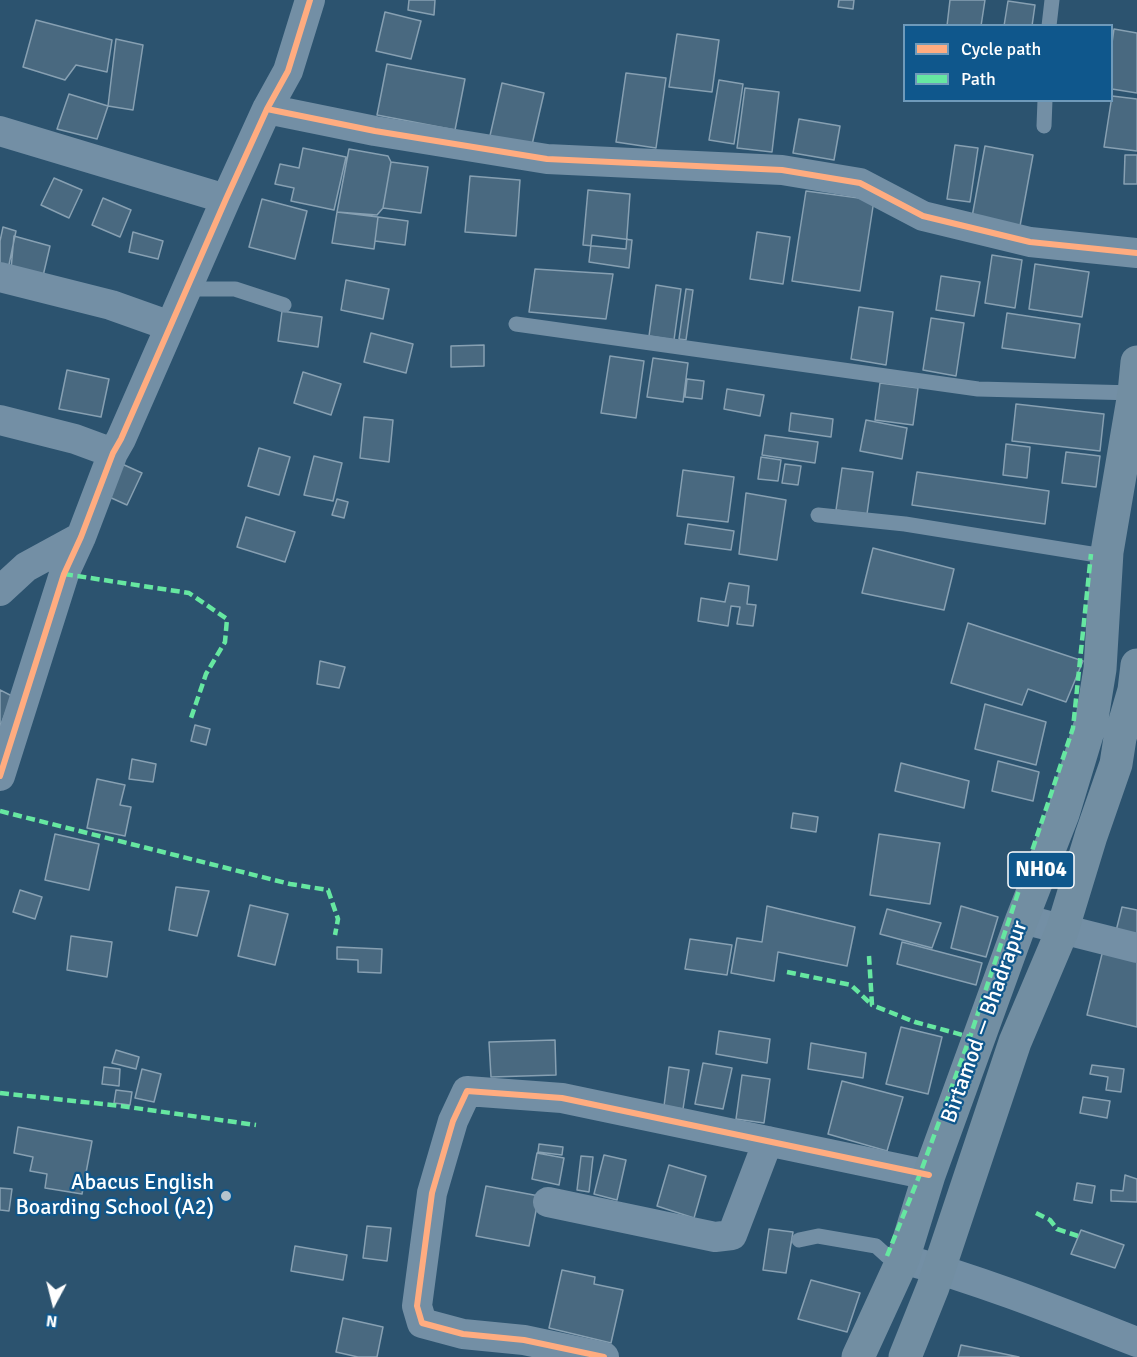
<!DOCTYPE html>
<meta charset="utf-8">
<style>
body{margin:0}
#map{position:relative;width:1137px;height:1357px;overflow:hidden;background:#2c536f;font-family:Signika,sans-serif}
canvas{display:block}
.legend{position:absolute;left:903px;top:24px;width:210px;height:78px;box-sizing:border-box;background:#0f578c;border:2px solid #6f9aba;margin:0;padding:8px 10px;list-style:none;font-size:18px;color:#fff}
.legend li{display:flex;align-items:center;gap:12px;height:30px}
.legend b{width:30px;border:2px solid #6f9aba}
.north{position:absolute;left:24px;top:1273px;width:60px;height:60px;-webkit-text-stroke:4px #0f578c;paint-order:stroke;rotate:187deg;font-size:16px;font-weight:700;line-height:24px;text-align:center;color:#fff}
.north::after{content:'';display:block;margin:auto;width:21px;height:27px;background:#fff;clip-path:polygon(50% 0,100% 100%,50% 72%,0 100%)}
</style>
<div id="map">
<canvas width="1137" height="1357"></canvas>
<ul class="legend">
<li><b style="height:8px;background:#ffac80"></b>Cycle path</li>
<li><b style="height:8px;background:#66e7a1"></b>Path</li>
</ul>
<div class="north">N</div>
</div>
<script>
const g = document.querySelector('canvas').getContext('2d');
g.lineJoin = 'round';
function fillPath(path, color) { g.fillStyle = color; g.fill(path, 'evenodd'); }
function trace(path, color, width, dash) { g.strokeStyle = color; g.lineWidth = width; g.lineCap = dash ? 'butt' : 'round'; g.setLineDash(dash || []); g.stroke(path); }
function label(font, color, halo, rows, align = 'center') {
  g.font = font + ' Signika,sans-serif'; g.lineWidth = 4.5; g.setLineDash([]); g.textBaseline = 'middle'; g.strokeStyle = halo; g.fillStyle = color; for (const [text, x, y, turn = 0] of rows) {
    g.save(); g.translate(x, y); g.rotate((+turn || 0) * Math.PI / 180); g.textAlign = isNaN(turn) ? turn : align; if (halo) g.strokeText(text, 0, 0); g.fillText(text, 0, 0); g.restore();
  }
}
const building = new Path2D(`
 M409 0H435L434 15 408 10Z
 M839 0H854L853 9 838 7Z
 M950 0H985L981 26H947Z
 M1008 1 1035 5 1032 26H1004Z
 M385 12 421 21 411 59 376 51Z
 M36 20 112 40 107 72 76 65 65 80 23 67Z
 M1114 29 1137 33V93L1112 89V43Z
 M677 34 719 40 712 92 669 87Z
 M116 39 143 45 133 110 108 106Z
 M387 64 465 79 455 130 377 115Z
 M626 73 666 78 656 148 616 142Z
 M719 80 743 84 734 144 709 140Z
 M502 83 544 93 531 149 489 140Z
 M745 88 779 92 772 152 737 148Z
 M69 94 108 106 97 139 57 129Z
 M1112 96 1137 99V151L1104 147Z
 M799 119 840 126 834 160 793 153Z
 M955 145 978 148 970 202 947 199Z
 M985 146 1033 155 1020 226 972 217Z
 M303 148 346 157 334 210 291 201 294 188 275 184 280 164 299 168Z
 M349 149 388 156 391 162 383 208 377 215 337 212Z
 M1125 155H1137V184H1124Z
 M391 162 428 167 421 213 383 208Z
 M470 176 520 180 516 236 465 232Z
 M54 178 82 190 69 218 41 205Z
 M588 190 630 194 626 249 583 245Z
 M806 191 874 200 860 291 792 281Z
 M103 198 131 210 120 237 92 225Z
 M262 199 307 211 295 259 249 247Z
 M337 212 378 217 374 249 332 243Z
 M378 217 408 221 405 245 375 241Z
 M3 227 16 231 6 279 0 277V241Z
 M133 232 163 241 158 259 129 252Z
 M757 232 790 237 783 284 750 279Z
 M592 235 632 240 629 268 589 262Z
 M14 236 50 246 43 276 11 269Z
 M992 255 1022 260 1015 308 985 303Z
 M1035 264 1089 272 1082 317 1029 309Z
 M535 269 613 274 606 319 529 312Z
 M941 276 980 282 974 316 936 310Z
 M346 280 389 289 383 319 341 310Z
 M656 285 681 289 674 340 649 336Z
 M686 289 693 290 686 340 679 339Z
 M859 307 893 312 886 365 851 359Z
 M282 311 322 317 318 347 278 341Z
 M1007 313 1080 324 1075 358 1002 348Z
 M931 318 964 323 956 376 923 370Z
 M371 333 413 344 406 373 364 362Z
 M484 345V366L451 367V346Z
 M610 356 644 361 636 418 601 413Z
 M653 358 688 363 683 402 647 397Z
 M67 370 109 379 101 417 59 409Z
 M303 372 341 384 331 415 294 403Z
 M687 379 704 381 702 399 685 397Z
 M880 383 918 388 913 425 875 420Z
 M727 389 764 395 760 416 724 409Z
 M1016 404 1104 414 1100 451 1012 441Z
 M791 413 833 419 831 437 789 431Z
 M364 417 393 420 389 462 360 458Z
 M866 420 907 428 902 459 860 451Z
 M765 435 818 442 815 463 762 455Z
 M1006 444 1030 447 1027 478 1003 475Z
 M259 448 290 457 279 495 248 486Z
 M1066 452 1100 456 1096 487 1062 483Z
 M314 456 342 463 333 501 304 495Z
 M761 457 781 460 778 481 758 479Z
 M122 464 142 473 127 505 107 496Z
 M785 464 801 466 798 485 782 483Z
 M842 468 873 472 867 514 836 510Z
 M683 470 734 477 728 522 677 516Z
 M917 472 1049 491 1045 524 912 505Z
 M746 493 786 500 777 560 739 554Z
 M337 499 348 502 344 518 332 515Z
 M246 517 295 532 285 562 237 547Z
 M688 524 734 531 731 550 685 544Z
 M873 548 954 569 944 610 862 593Z
 M729 583 749 586 747 604 756 605 753 626 737 624 740 607 731 606 728 626 698 621 701 598 725 602Z
 M968 623 1083 661 1066 702 1028 689 1022 705 951 683Z
 M320 661 345 667 339 688 317 684Z
 M0 690 12 696 0 727Z
 M985 704 1046 722 1036 765 975 749Z
 M195 725 210 729 206 745 191 741Z
 M132 759 156 764 153 782 129 779Z
 M998 761 1039 772 1033 801 992 791Z
 M901 763 969 781 964 808 895 791Z
 M97 779 125 785 120 805 131 807 125 836 87 828Z
 M793 813 818 817 816 832 791 828Z
 M55 834 99 844 89 890 45 880Z
 M879 834 940 843 930 904 870 895Z
 M176 887 209 891 197 936 169 930Z
 M20 890 42 897 35 919 13 912Z
 M250 905 288 914 275 965 238 956Z
 M767 906 855 927 847 966 778 952 774 981 731 973 737 938 762 942Z
 M961 906 998 917 986 957 951 948Z
 M1122 907 1137 910V941L1115 935Z
 M887 909 941 923 932 948 880 934Z
 M71 936 112 942 107 977 67 970Z
 M690 939 732 945 727 975 685 969Z
 M902 942 982 963 976 985 897 964Z
 M1104 946 1137 954V1027L1087 1015Z
 M337 947 382 949 381 973 358 972V960L337 959Z
 M901 1027 942 1037 928 1094 886 1084Z
 M719 1031 770 1039 767 1063 716 1054Z
 M555 1040 556 1075 491 1077 489 1042Z
 M811 1043 866 1053 863 1078 808 1069Z
 M116 1050 139 1057 136 1069 112 1063Z
 M703 1063 732 1068 723 1109 695 1104Z
 M1092 1065 1124 1069 1121 1092 1106 1090 1108 1077 1090 1074Z
 M104 1067 120 1069 119 1086 102 1084Z
 M669 1067 689 1070 683 1109 664 1106Z
 M142 1069 161 1074 154 1102 135 1098Z
 M742 1075 770 1079 764 1123 736 1119Z
 M842 1081 903 1097 887 1151 828 1134Z
 M116 1090 132 1092 130 1105 114 1103Z
 M1083 1097 1110 1101 1107 1118 1080 1113Z
 M18 1127 92 1141 82 1194 45 1188 47 1174 30 1171 33 1157 14 1153Z
 M539 1144 563 1147 562 1155 538 1152Z
 M537 1153 564 1158 559 1185 532 1179Z
 M604 1155 626 1160 617 1200 594 1194Z
 M581 1156 593 1157 589 1192 577 1190Z
 M669 1165 706 1176 694 1218 657 1206Z
 M1125 1175 1137 1179V1202L1111 1201V1190L1123 1191Z
 M1077 1183 1095 1186 1092 1203 1074 1200Z
 M486 1186 539 1196 529 1246 476 1236Z
 M0 1188 12 1189 9 1211 0 1210Z
 M367 1226 391 1228 387 1261 363 1258Z
 M769 1229 793 1232 786 1273 763 1270Z
 M1081 1230 1124 1245 1115 1268 1071 1254Z
 M295 1246 347 1255 343 1280 291 1271Z
 M562 1270 595 1277 594 1284 623 1290 611 1343 549 1328Z
 M811 1280 860 1293 847 1332 798 1319Z
 M343 1318 383 1327 377 1357H358L336 1352Z
 M961 1345 1019 1357H958Z`);
fillPath(building, '#496980');
trace(building, '#87a0b2', 1.5);
trace(new Path2D(`
 M1049 26 1052 0
 M1044 126 1045 100
 M188 289H235L284 305
 M516 324 978 389 1136 393
 M818 515 905 524 1091 554 1107 552
 M799 1240 818 1236 876 1246 887 1256 903 1259`), '#738fa5', 15);
trace(new Path2D(`
 M267 109 375 131 547 159 782 170 860 183 923 216 1030 242 1137 253
 M0 131 226 199
 M0 277 111 305 170 326
 M0 420 75 439 113 453
 M0 591 26 567 81 537
 M0 776 64 574 81 537 113 453 121 439 226 199 267 109 288 71 310 0
 M1022 919 1137 948
 M548 1202 715 1237 732 1235 768 1141
 M903 1259C983 1281 1060 1312 1137 1342
 M604 1357 524 1340 463 1334 422 1323 417 1306 432 1193 453 1121 467 1091 562 1098 929 1175`), '#738fa5', 30);
trace(new Path2D(`
 M858 1357 903 1259 929 1175 1022 919 1063 814 1092 718 1100 669 1107 552 1134 393 1137 362
 M905 1357 933 1287 1015 1042 1062 931 1091 836 1116 764 1120 738 1134 690 1137 665`), '#728ea2', 33);
trace(new Path2D(`
 M64 574 189 593 227 619 225 642 206 674 190 721
 M0 811 290 884 328 890 338 919 335 935
 M869 956 872 1005 915 1022 970 1037
 M787 972 851 985 872 1005
 M0 1093 121 1106 256 1125
 M1036 1213 1050 1220 1057 1229 1078 1236
 M887 1256 920 1174 970 1037 1073 728 1091 554`), '#66e7a1', 4.5, [9, 4.5]);
trace(new Path2D(`
 M267 109 375 131 547 159 782 170 860 183 923 216 1030 242 1137 253
 M0 776 64 574 81 537 113 453 121 439 226 199 267 109 288 71 310 0
 M604 1357 524 1340 463 1334 422 1323 417 1306 432 1193 453 1121 467 1091 562 1098 929 1175`), '#ffac80', 6);
for (const [x, y, r, color] of [
 [226,1196,6,"#b5c3cd"]
]) { const dot = new Path2D(); dot.arc(x, y, r, 0, 2 * Math.PI); g.fillStyle = color; g.fill(dot); trace(dot, '#0f578c', 2); }
for (const [x, y, w] of [
 [1041,870,66]
]) { const box = new Path2D(); box.roundRect(x - w / 2, y - 18, w, 36, 4.5); g.fillStyle = '#0f578c'; g.fill(box); trace(box, '#fff', 1.5); }
label('bold 21px', '#fff', null, [
 ["NH04",1041,870]
]);
label('22px', '#fff', '#0f578c', [
 ["Birtamod — Bhadrapur",985,1022,-70]
]);
label('22px', '#fff', '#0f578c', [
 ["Abacus English",214,1183],
 ["Boarding School (A2)",214,1208]
], 'right');
</script>
